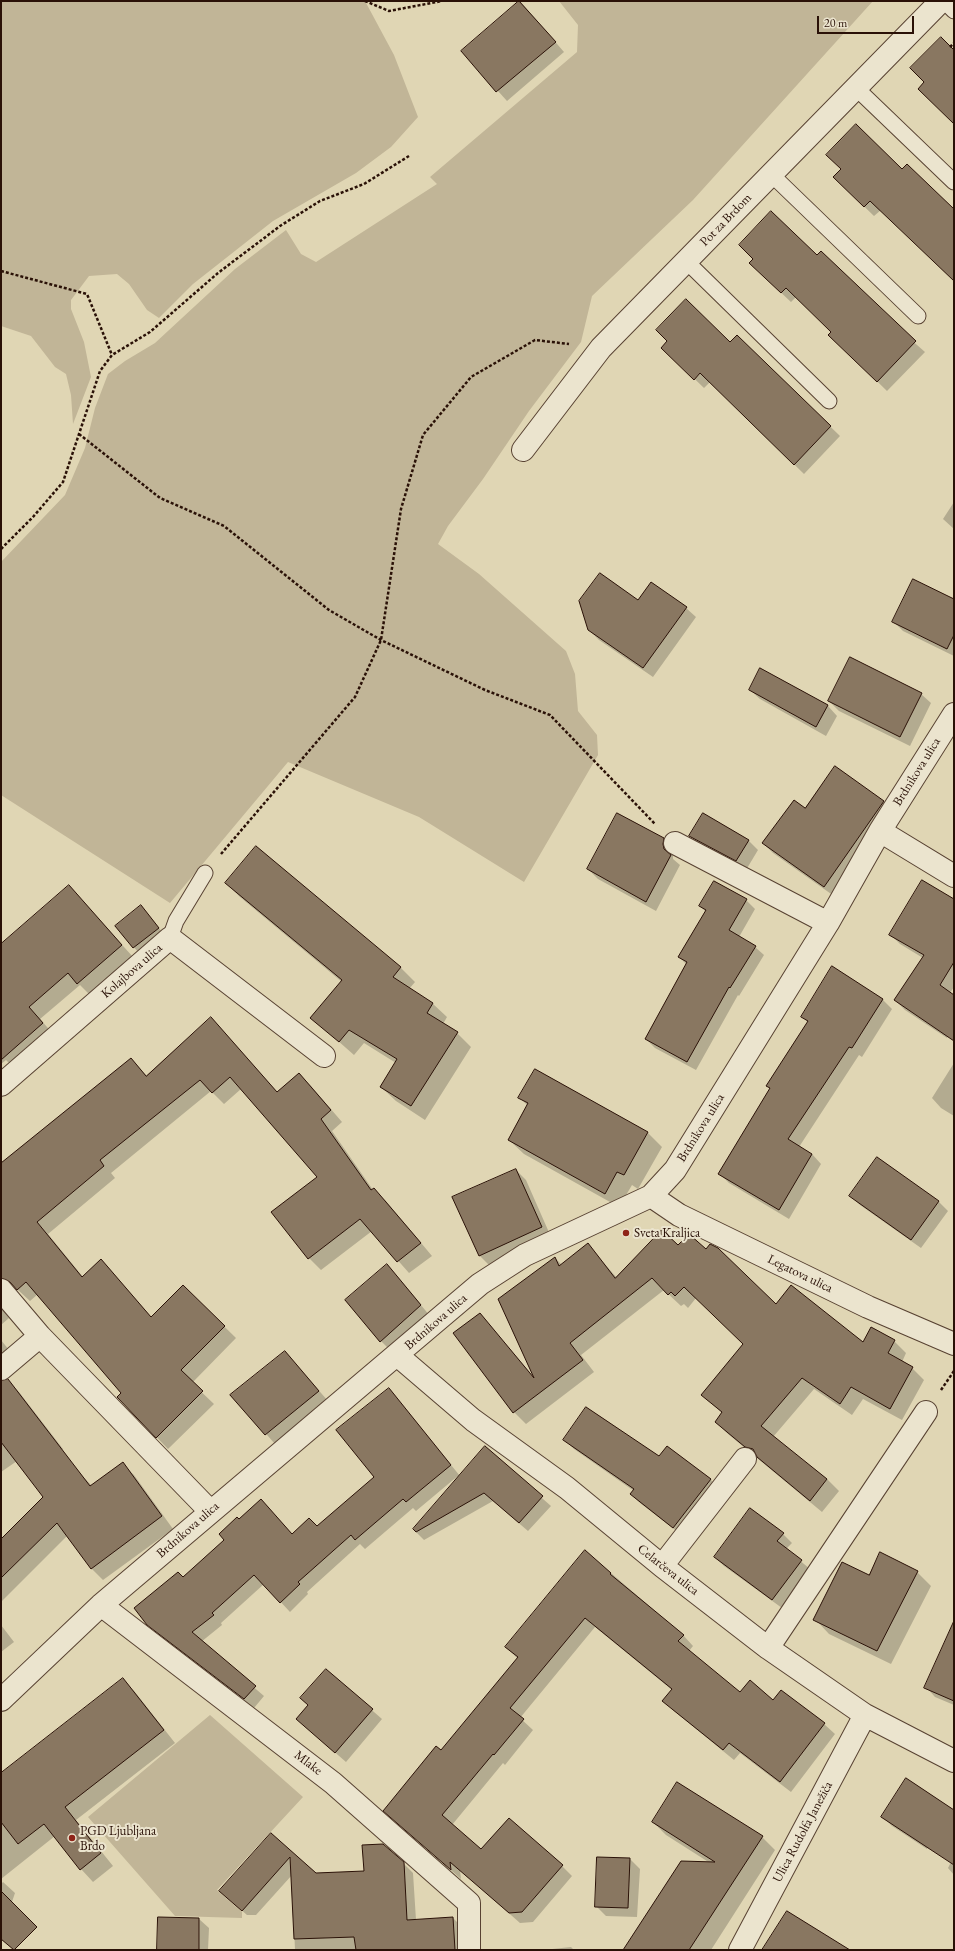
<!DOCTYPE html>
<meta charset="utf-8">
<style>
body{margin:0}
#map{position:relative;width:955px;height:1951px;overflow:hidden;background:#e0d6b4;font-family:"EB Garamond",serif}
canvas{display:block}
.frame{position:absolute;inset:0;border:2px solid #2a1107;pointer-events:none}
.scale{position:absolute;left:817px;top:16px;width:97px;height:18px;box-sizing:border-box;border:2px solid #2a1107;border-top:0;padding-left:5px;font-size:12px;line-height:14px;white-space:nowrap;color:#2a1107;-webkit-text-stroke:3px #ebe4ce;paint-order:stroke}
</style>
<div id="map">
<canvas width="955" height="1951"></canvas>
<div class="frame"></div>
<div class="scale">20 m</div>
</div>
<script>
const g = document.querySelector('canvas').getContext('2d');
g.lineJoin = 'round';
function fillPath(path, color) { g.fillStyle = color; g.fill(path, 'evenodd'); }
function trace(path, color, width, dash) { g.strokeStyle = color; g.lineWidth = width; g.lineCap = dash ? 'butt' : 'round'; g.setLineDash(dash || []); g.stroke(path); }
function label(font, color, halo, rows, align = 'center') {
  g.font = font + ' "EB Garamond",serif'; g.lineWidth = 4; g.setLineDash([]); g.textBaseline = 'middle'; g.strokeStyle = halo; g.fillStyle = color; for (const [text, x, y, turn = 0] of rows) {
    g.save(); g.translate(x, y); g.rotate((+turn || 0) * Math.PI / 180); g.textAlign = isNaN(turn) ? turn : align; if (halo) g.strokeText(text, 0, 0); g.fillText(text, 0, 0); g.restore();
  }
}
fillPath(new Path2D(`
 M1 1H365L394 55 418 117 391 147 356 173 273 221 193 284 159 318 147 310 129 284 117 274 89 276 71 300V309L84 342 91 377 73 424 71 395 66 374 55 367 31 336 1 326Z
 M559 1H873L693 200 592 296 581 342 529 411 483 479 448 526 438 544 479 574 566 651 575 674 578 711 597 735 598 755 524 882 419 817 288 762 170 903 1 795V562L65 495 85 448 95 408 108 374 125 361 155 343 235 269 286 230 301 254 316 262 437 184 430 177 577 52 578 25Z
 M210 1715 303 1797 217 1890 242 1912V1918L175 1916 88 1817Z`), '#c1b597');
fillPath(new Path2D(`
 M520 1 564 52 507 101 462 51Z
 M902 170 954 210V280L881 210 874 216 844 187Z
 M817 257 925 352 887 391 839 344 832 332 796 297 791 302 760 273Z
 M737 336 840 436 804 474 710 382 704 388 672 357 669 341 730 343Z
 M954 502V529L943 519Z
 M954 600V656L903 631 894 622Z
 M686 608 696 617 653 677 599 640 589 630Z
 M750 690 828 706 837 716 826 736 760 699Z
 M921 694 931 703 910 746 839 711 829 701Z
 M835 767 884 802 893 811 834 896 773 853 763 843 805 809Z
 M691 836 748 840 758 850 746 870 700 846Z
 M663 838 673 848V859L680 865 656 911 598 879 588 869Z
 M256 847 401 968 415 982 409 989 432 1003 447 1017 443 1024 457 1033 471 1047 425 1120 396 1101 381 1087 396 1063 364 1043 354 1055 312 1018 342 982 240 897 226 883Z
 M714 882 746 900 755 909 739 937 755 947 764 955 739 996 738 995 696 1070 655 1048 646 1039 687 965 679 957 706 912 700 906Z
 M69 886 133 957 90 995 80 985 40 1019 54 1035 15 1069 6 1060 1 1064V945Z
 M954 901V987L950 993 954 996V1027L947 1038 905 1010 895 1000 923 958 900 944 890 934Z
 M145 911 163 933 138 952 116 926Z
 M833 968 883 1000 892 1009 862 1057 859 1055 799 1147 812 1154 821 1164 789 1219 729 1183 720 1174 808 1023 802 1016Z
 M211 1018 277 1092 299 1074 311 1086 342 1122 332 1131 373 1190 386 1201 432 1256 409 1273 372 1231 321 1270 309 1258 273 1212 318 1177 241 1089 224 1104 211 1091 111 1173 115 1178 48 1234 83 1277 101 1260 152 1318 183 1286 236 1338 192 1383 214 1404 168 1449 118 1397 123 1393 38 1294 30 1301 18 1290 11 1289 1 1297V1160L3 1162 131 1059 147 1076Z
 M954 1063V1116L941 1108 932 1098Z
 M520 1098 647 1132 662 1147 638 1189 632 1185 619 1207 524 1154 509 1140 528 1106Z
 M516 1170 526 1180 551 1237 489 1265 479 1255Z
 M850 1196 938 1201 948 1211 921 1248 860 1205Z
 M588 1245 617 1278 678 1247 706 1250 776 1305 863 1343 894 1341 906 1353 902 1362 912 1368 924 1380 902 1420 863 1399 852 1415 814 1389 773 1437 827 1479 839 1491 822 1512 728 1434 716 1422 723 1414 702 1395 744 1344 696 1298 688 1308 684 1304 681 1306 664 1290 581 1355 594 1372 526 1424 514 1412 491 1327 534 1377 555 1258 562 1265Z
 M396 1275 430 1316 390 1350 381 1341Z
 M1 1306 9 1318 1 1325Z
 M1 1340 17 1360 1 1377Z
 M294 1362 328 1401 275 1444 232 1395Z
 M7 1380 19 1392 63 1449 30 1475 17 1461 1 1472V1382Z
 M389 1389 460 1476 485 1448 551 1506 528 1531 493 1501 424 1540 416 1532 459 1475 416 1511 413 1508 365 1549 360 1544 307 1592 308 1594 290 1612 264 1584 221 1623 222 1625 201 1642 264 1696 254 1708 158 1634 148 1624 183 1578 225 1540 239 1521 270 1510 293 1535 317 1527 375 1477Z
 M565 1440 659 1458 710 1479 719 1488 683 1536 640 1503 631 1494 634 1491 574 1449Z
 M122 1464 134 1475 173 1529 103 1580 91 1568 67 1536 1 1602V1540L74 1467 92 1486Z
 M783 1534 792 1543 786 1549 810 1569 782 1608 724 1566 715 1557Z
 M917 1572 931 1586 891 1664 829 1634 815 1619 870 1577Z
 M611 1573 683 1635 693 1646 689 1651 740 1693 774 1701 781 1691 824 1724 835 1734 791 1792 740 1753 734 1760 674 1711 664 1700 672 1690 595 1627 520 1718 533 1730 505 1765 503 1763 452 1825 482 1851 562 1866 572 1876 533 1922 520 1923 460 1870 461 1879 395 1821 441 1752 518 1659 506 1647Z
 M1 1625 14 1642 1 1652Z
 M954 1652V1705L935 1697 926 1687Z
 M326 1670 382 1719 346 1762 307 1728 309 1706Z
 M123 1680 135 1692 175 1743 76 1820 113 1866 93 1882 81 1869 55 1836 1 1879V1774Z
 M945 1808 927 1849 892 1826 882 1816Z
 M653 1822 762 1837 775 1850 711 1950H624L710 1863 666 1835Z
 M271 1834 315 1874 365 1872 403 1863 413 1873 416 1920 453 1918 463 1928 464 1950H295L292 1875 256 1915H247L230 1900Z
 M954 1856V1875L948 1868Z
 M598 1858 630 1859 640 1869 637 1917 606 1916 596 1906Z
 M3 1882 15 1893 1 1934V1884Z
 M199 1919 209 1928 208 1950H158Z
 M571 1947 574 1950H543Z`), '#0003');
const building = new Path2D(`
 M519 1 556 42 496 92 461 51Z
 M941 37 954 50V124L918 89 924 82 910 68Z
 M856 124 902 169 907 164 954 209V281L870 201 864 207 833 177 841 169 826 155Z
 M771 211 817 255 821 251 916 341 877 382 828 335 831 332 786 288 781 293 749 263 753 259 739 245Z
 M686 299 730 342 737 335 831 426 794 465 700 373 694 380 661 348 667 341 656 330Z
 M600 573 638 600 651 582 687 607 643 668 588 630 579 601Z
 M913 579 954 599V635L947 649 892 622Z
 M850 657 922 693 900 737 828 701Z
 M760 668 828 705 816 727 749 690Z
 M835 766 884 801 824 887 762 843 794 800 805 808Z
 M617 813 664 838 663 844 664 849 671 855 646 902 587 869Z
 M703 813 749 840 736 861 689 836Z
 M256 846 401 967 393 977 433 1003 427 1013 458 1032 411 1106 380 1087 397 1059 349 1030 339 1042 310 1018 342 980 225 883Z
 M922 880 954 899V962L940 985 954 995V1041L894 1000 924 955 889 935Z
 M714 881 747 899 729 930 756 946 730 988 729 987 687 1062 645 1039 687 962 678 957 706 910 699 906Z
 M69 885 122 945 77 984 68 973 29 1007 43 1023 1 1060V944Z
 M141 905 159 928 133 948 115 926Z
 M832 966 883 999 852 1048 849 1047 788 1139 812 1154 779 1210 718 1174 770 1088 766 1086 808 1021 801 1017Z
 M211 1017 277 1092 299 1073 331 1110 321 1119 371 1190 374 1188 421 1243 397 1262 360 1219 308 1259 271 1212 317 1177 230 1077 212 1093 200 1080 100 1160 104 1166 37 1222 82 1277 101 1259 151 1317 183 1285 225 1326 181 1370 203 1391 156 1438 117 1397 121 1393 26 1282 17 1290 10 1282 1 1278V1163L131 1058 146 1076Z
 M535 1069 648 1132 624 1175 617 1172 605 1194 508 1140 528 1103 518 1098Z
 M877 1157 939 1201 911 1240 849 1196Z
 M516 1169 542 1227 479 1256 452 1197Z
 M662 1230 678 1245 689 1234 706 1249 710 1244 718 1248 776 1304 791 1285 863 1342 871 1327 895 1340 888 1353 913 1367 890 1409 851 1387 840 1404 802 1378 761 1426 827 1479 810 1501 757 1457 753 1449 745 1447 715 1422 722 1412 701 1395 743 1344 684 1287 675 1296 671 1292 668 1295 652 1278 570 1343 583 1360 513 1413 453 1333 480 1313 534 1378 498 1299 555 1257 559 1266 588 1243 615 1278Z
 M387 1264 421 1305 380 1342 345 1300Z
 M285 1351 319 1391 265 1435 230 1395Z
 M8 1379 90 1486 123 1462 162 1516 91 1569 57 1523 1 1578V1539L43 1497 1 1442V1381Z
 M389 1388 451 1465 406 1502 403 1499 355 1540 351 1535 298 1582 300 1584 280 1603 254 1575 212 1613 214 1615 192 1632 256 1686 244 1699 147 1625 134 1608 178 1572 183 1577 224 1540 219 1534 237 1517 239 1519 261 1499 292 1534 309 1518 317 1526 374 1477 336 1430Z
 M586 1407 659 1456 667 1446 711 1479 673 1528 630 1494 634 1489 563 1440Z
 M485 1446 543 1496 519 1523 484 1493 416 1532 413 1529Z
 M750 1508 784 1533 777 1541 802 1560 772 1600 714 1557Z
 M585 1550 611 1573 610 1574 684 1635 678 1641 740 1692 750 1680 773 1700 781 1690 825 1723 780 1782 729 1743 723 1750 662 1701 672 1689 585 1618 510 1708 524 1719 494 1755 493 1754 442 1815 481 1849 509 1818 563 1865 522 1912 509 1913 450 1862 451 1870 383 1811 436 1746 441 1750 518 1657 505 1647Z
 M880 1552 918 1571 877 1651 813 1620 842 1562 869 1575Z
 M954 1621V1701L924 1688Z
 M326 1669 373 1709 335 1753 296 1719 308 1705 300 1698Z
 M123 1678 164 1730 65 1807 101 1853 80 1870 44 1824 18 1844 1 1822V1773Z
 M906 1778 954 1810V1865L881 1817Z
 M677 1782 763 1836 689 1950H623L681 1861 715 1862 652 1822Z
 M271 1833 316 1873 364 1871 362 1845 383 1844 404 1862 407 1920 453 1917 455 1950H356L354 1937 294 1939 290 1857 242 1911 219 1891Z
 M597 1857 630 1858 628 1908 595 1907Z
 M1 1891 37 1927 14 1950 1 1939Z
 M787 1911 850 1950H762Z
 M158 1917 199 1918V1950H157Z`);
fillPath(building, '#897761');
trace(building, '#2a1107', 1);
const service = new Path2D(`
 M944 1 954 11
 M855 87 954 182
 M771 174 918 316
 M686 261 829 401
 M170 938 176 921 205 873`);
const minor = new Path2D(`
 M523 450 601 348 941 1
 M880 831 954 876
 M675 843 828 923
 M1 1085 170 938 324 1056
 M651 1196 679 1215 868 1307 954 1344
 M1 1290 40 1336 210 1511
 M397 1355 473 1420 567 1488 662 1566 768 1648 865 1715 954 1761
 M1 1369 40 1336
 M662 1566 745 1459
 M101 1605 333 1783 469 1903V1950
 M768 1648 926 1412
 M1 1700 101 1605 480 1284 525 1255 651 1196 675 1170 828 923 880 831 954 714
 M740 1950 865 1715`);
trace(service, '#584232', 17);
trace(minor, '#584232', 24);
trace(new Path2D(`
 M365 1 389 11 442 1
 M950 47 954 43
 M1 271 87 294 112 355
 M79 434 160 498 224 526 329 610 381 640 485 690 550 715 655 824
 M1 549 33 517 63 482 100 371 112 355 150 332 218 273 280 226 320 201 364 184 409 156
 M221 854 355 697 381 640 401 509 423 435 471 377 535 340 569 344
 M941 1390 954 1371`), '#2a1107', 2.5, [3, 2]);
trace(service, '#ebe4ce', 15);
trace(minor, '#ebe4ce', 22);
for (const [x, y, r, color] of [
 [626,1233,4,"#8f2418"],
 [72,1838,4,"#8f2418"]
]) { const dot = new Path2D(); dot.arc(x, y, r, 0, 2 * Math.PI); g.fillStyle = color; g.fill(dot); trace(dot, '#ebe4ce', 1.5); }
label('13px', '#2a1107', '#ebe4ce', [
 ["Pot za Brdom",726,220,-46],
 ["Brdnikova ulica",917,772,-58],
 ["Kolajbova ulica",132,971,-41],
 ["Brdnikova ulica",701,1128,-58],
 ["Legatova ulica",800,1274,26],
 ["Brdnikova ulica",436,1322,-41],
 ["Brdnikova ulica",188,1530,-41],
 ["Celarčeva ulica",668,1570,38],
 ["Mlake",308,1763,37],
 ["Ulica Rudolfa Janežiča",803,1832,-62]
]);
label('13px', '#2a1107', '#ebe4ce', [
 ["Sveta Kraljica",634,1233],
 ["PGD Ljubljana",80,1831],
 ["Brdo",80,1846]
], 'left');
</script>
